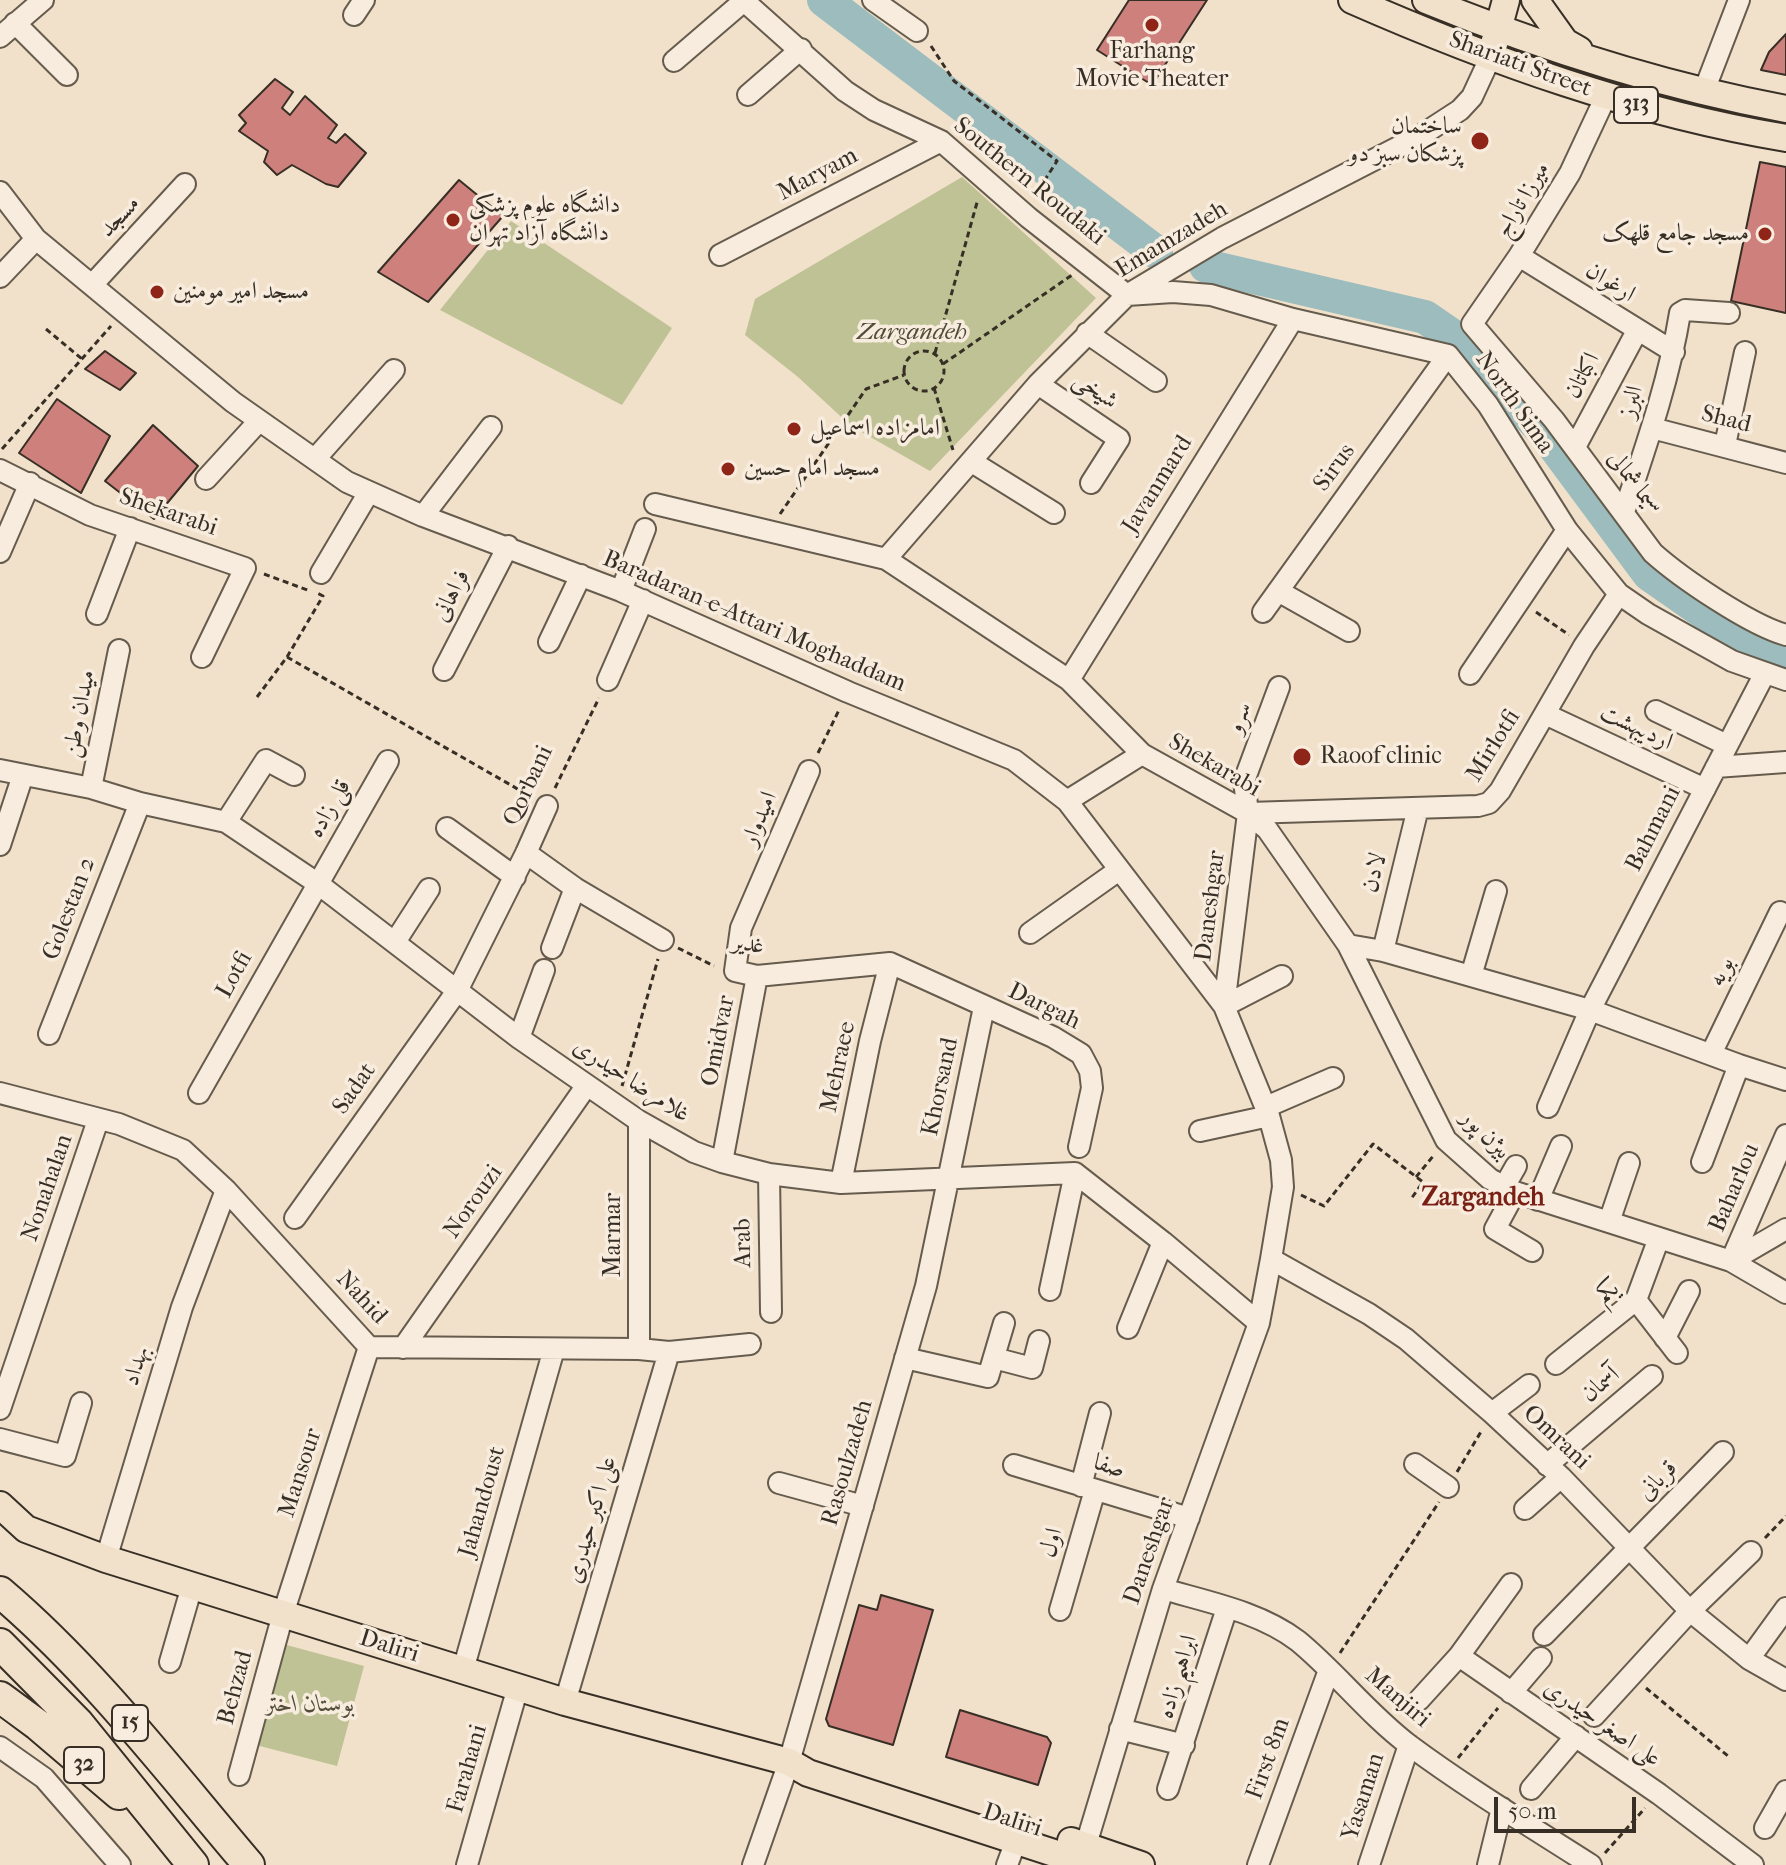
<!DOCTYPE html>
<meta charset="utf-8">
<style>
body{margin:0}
#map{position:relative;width:1786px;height:1865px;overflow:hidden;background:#f2e1ca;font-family:"IM FELL French Canon",serif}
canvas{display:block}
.scale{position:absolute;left:1494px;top:1797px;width:142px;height:36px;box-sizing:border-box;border:4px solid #372f25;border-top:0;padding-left:10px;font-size:24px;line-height:28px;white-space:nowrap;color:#372f25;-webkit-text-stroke:6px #f7ecdd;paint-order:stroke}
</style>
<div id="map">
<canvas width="1786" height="1865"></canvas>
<div class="scale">50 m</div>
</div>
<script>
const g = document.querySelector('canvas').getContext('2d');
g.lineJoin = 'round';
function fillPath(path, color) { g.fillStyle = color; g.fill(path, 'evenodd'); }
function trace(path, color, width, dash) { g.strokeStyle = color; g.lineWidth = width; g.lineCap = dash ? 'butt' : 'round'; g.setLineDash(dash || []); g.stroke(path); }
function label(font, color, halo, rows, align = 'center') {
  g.font = font + ' "IM FELL French Canon",Amiri,serif'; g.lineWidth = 7; g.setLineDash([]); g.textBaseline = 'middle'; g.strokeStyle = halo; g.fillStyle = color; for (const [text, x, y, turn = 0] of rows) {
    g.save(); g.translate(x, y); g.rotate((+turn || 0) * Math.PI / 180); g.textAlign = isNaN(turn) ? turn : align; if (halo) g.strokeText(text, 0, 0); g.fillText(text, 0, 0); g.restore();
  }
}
fillPath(new Path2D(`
 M962 177 1096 298 930 471 851 426 798 377 745 335 755 299Z
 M511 221 672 328 622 405 440 310Z
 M283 1644 364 1666 337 1766 256 1745Z`), '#bec294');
trace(new Path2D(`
 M824 0 1156 252
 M1206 266 1425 317 1457 339 1543 431 1649 574 1761 652 1786 658`), '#9dbcbd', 34);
const building = new Path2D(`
 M1129 0H1207L1152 85 1097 50Z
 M1786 34V75L1761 70 1769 52Z
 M275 79 293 92 282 108 290 115 305 96 337 125 328 138 336 143 345 134 366 153 338 187 326 184 292 165 277 175 264 162 268 151 239 131 246 123 239 115Z
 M1760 162 1786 167V313L1731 301Z
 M459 180 503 216 428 302 378 272Z
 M105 351 136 373 120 390 85 369Z
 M57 399 110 436 81 493 19 453Z
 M153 425 198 466 154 519 105 481Z
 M881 1595 933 1610 893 1745 829 1726 826 1719 859 1605 877 1610Z
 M960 1710 1047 1737 1051 1743 1038 1785 946 1757Z`);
fillPath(building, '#ce807c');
trace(building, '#372f25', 2);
const minor = new Path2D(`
 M743 0 845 91 874 110 941 141 1029 218 1127 295 1173 292 1211 295 1293 319 1448 355 1488 405 1567 530 1619 594 1648 614 1732 661 1786 680
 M873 0 917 31
 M354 15 364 0
 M15 23 67 75
 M0 37 43 0
 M674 61 744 1
 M1704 91 1739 0
 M748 95 801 49
 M1606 96 1570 173 1519 256 1472 324 1554 420 1653 553C1681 578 1750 625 1786 635
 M0 192 36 239 233 402 347 482 423 516 621 591 848 692 1014 760 1067 801 1224 1006
 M720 255 941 141
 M1519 256 1674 352
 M0 277 36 239
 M92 285 185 184
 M1087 333 1156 381
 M1038 384 1119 439 1091 483
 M1652 428 1786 463
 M1725 445 1745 352
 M1575 447 1637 331
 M315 459 394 370
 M972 462 1054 513
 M0 470 90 515 245 568 202 657
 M206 479 259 421
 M655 504 886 559 1069 680 1142 754 1248 813 1267 829 1348 945 1446 1140 1490 1179 1515 1192 1731 1261 1786 1293
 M1624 512C1646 446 1669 381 1680 313L1685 310 1729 313
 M423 516 491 427
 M0 552 30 483
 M886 559 1038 384 1127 295 1222 238 1420 136 1460 110 1472 97 1491 56
 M321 573 369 492
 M621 591 645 529
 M1278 591 1349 631
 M1263 612 1448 355
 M97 614 130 528
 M549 642 581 575
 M444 670 508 546
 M1470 674 1567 530
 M608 680 643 600
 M1069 680 1293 319
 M1656 711 1727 745
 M1545 714 1705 789
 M1716 767 1786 762
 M0 770 91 788 140 803 226 822 317 883 519 1038 639 1121 694 1152 722 1162 769 1174 841 1183 1075 1173 1163 1242 1259 1323
 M809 771 741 928 735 971 757 976 890 963 1053 1037 1081 1054 1090 1071 1092 1088 1079 1147
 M91 788 119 650
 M1067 801 1142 754
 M1248 813 1478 806 1489 803 1500 791 1584 646 1619 594
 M226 822 266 760 294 775
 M447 828 515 877
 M0 845 23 775
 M526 853 575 888 663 940
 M1030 933 1119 870
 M395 942 429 889
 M1348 945 1383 951 1590 1010 1739 1065 1786 1080
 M552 948 575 888
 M1383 951 1418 808
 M1471 976 1496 891
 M1224 1006 1282 976
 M49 1034 140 803
 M519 1038 544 970
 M1711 1054 1780 912
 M0 1093 119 1124 183 1150 226 1190 369 1347 639 1349 669 1352 750 1344
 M199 1093 388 761
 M1266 1107 1333 1078
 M1548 1107 1590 1010 1765 673
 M1200 1131 1269 1116
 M722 1162 757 976
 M1702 1162 1739 1065
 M769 1174 771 1312
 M841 1183 870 1041 890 963
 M1504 1187 1516 1166
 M1515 1192 1495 1229 1532 1251
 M1538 1200 1561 1146
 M295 1218 457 991 526 853 547 806
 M1609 1222 1629 1163
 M1271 1259 1369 1314 1406 1339 1492 1413 1561 1477 1690 1611 1749 1659 1786 1680
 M1731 1261 1786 1135
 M1731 1261 1786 1229
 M1050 1290 1075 1173
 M1636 1300 1677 1353
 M1636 1300 1659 1238
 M1128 1328 1163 1242
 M1665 1338 1689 1291
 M403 1348 587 1085
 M639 1349V1121
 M905 1358 988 1377 1004 1323
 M994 1358 1032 1368 1039 1341
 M1556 1364 1636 1300
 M0 1409 98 1120
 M1492 1413 1529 1385
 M0 1439 65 1456 81 1403
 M1415 1464 1448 1487
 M1014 1465 1189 1518
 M1547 1465 1652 1376
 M779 1483 863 1506
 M1081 1486 1100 1413
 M1525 1509 1561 1477
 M106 1559 182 1307 226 1190
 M1163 1589C1208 1602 1260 1612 1298 1641 1337 1673 1368 1714 1409 1745 1467 1788 1530 1826 1591 1865
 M1060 1610 1095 1490
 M1544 1635 1723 1452
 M1459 1656 1659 1794 1753 1865
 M1749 1659 1786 1608
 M170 1662 192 1586
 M463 1670 554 1349
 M1511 1693 1541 1658
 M1419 1700 1459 1656 1511 1584
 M565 1702 669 1352
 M1594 1716 1690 1611 1751 1552
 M1120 1729 1184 1745
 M0 1747 44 1778 120 1865
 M239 1775 283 1614 369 1347
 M1168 1789 1227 1608
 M1531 1789 1576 1736
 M1765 1828 1786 1791
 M1082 1858 1163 1589 1259 1323 1271 1259 1283 1187 1281 1160 1269 1116 1224 1006 1248 813 1244 781 1279 687
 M467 1865 518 1687
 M753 1865 789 1762 926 1286 984 1007
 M1007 1865 1022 1825
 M1258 1865 1329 1670
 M1369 1865 1409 1745
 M1488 1865 1502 1808`);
const major = new Path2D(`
 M1352 0C1491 61 1636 113 1786 138
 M1426 0C1541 47 1663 86 1786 109
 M1535 0 1565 42 1579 50
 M1494 44 1506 0
 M0 1505 26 1529 106 1559 565 1702 789 1762 808 1773 1091 1865
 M1071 1841 1141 1865`);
const highway = new Path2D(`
 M0 1592C94 1672 169 1771 249 1865
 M0 1644 78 1723 193 1865
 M0 1697 38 1725 119 1794`);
trace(minor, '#665c4e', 24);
trace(major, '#372f25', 30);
trace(highway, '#372f25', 34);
trace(new Path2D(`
 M931 46 954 81 1057 161 1041 186 1036 200
 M46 329 82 359
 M904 371a20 20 0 1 1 40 0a20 20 0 1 1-40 0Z
 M935 353 978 199
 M943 364 1072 275
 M934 388 953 450
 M2 449 111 326
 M780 514 866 389 904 375
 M264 574 310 591
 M1536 612 1569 635
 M287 657 530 796
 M257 697 287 657 323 596 317 593
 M818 753 839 710
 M555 788 599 698
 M678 948 714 966
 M622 1086 658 959
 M1416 1177 1434 1155
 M1301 1195 1324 1206 1373 1144 1423 1182 1411 1199
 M1457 1472 1482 1430
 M1765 1538 1786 1516
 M1340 1653 1439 1502
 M1646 1688 1728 1756
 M1458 1758 1498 1708
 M1605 1853 1645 1808`), '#372f25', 3, [6, 4]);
trace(minor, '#f7ecdd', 20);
trace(major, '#f2e1ca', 26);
trace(highway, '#f2e1ca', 30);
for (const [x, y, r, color] of [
 [1152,25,8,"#8f2418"],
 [1480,141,10,"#8f2418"],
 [453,220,8,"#8f2418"],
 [1765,234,8,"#8f2418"],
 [157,292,8,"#8f2418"],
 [794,429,8,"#8f2418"],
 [728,469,8,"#8f2418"],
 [1302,757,10,"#8f2418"]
]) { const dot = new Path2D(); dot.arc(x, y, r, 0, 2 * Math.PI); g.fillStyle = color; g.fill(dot); trace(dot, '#f7ecdd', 3); }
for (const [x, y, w] of [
 [1636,105,44],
 [130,1723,36],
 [84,1765,40]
]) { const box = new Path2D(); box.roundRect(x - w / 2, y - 18, w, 36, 6); g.fillStyle = '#f7ecdd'; g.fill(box); trace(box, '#372f25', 2); }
label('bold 22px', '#372f25', null, [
 ["313",1636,105],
 ["15",130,1723],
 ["32",84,1765]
]);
label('24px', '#372f25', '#f7ecdd', [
 ["Farhang",1152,52,"center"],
 ["Movie Theater",1152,80,"center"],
 ["ساختمان",1462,127,"right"],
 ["پزشکان سبز دو",1462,155,"right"],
 ["دانشگاه علوم پزشکی",469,206],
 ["دانشگاه آزاد تهران",469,234],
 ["مسجد جامع قلهک",1749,234,"right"],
 ["مسجد امیر مومنین",173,292],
 ["امامزاده اسماعیل",810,429],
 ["مسجد امام حسین",744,469],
 ["Raoof clinic",1320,757]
], 'left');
label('24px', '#372f25', '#f7ecdd', [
 ["Shariati Street",1520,65,20],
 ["Maryam",818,175,-28],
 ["Southern Roudaki",1029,182,39],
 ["میرزا تاراج",1523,200,-59],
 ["مسجد",120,217,-47],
 ["Emamzadeh",1172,240,-31],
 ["ارغوان",1610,283,32],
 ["اکباتان",1583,376,-62],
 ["شیخی",1095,391,34],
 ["البرز",1632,402,-74],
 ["North Sima",1514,403,55],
 ["Shad",1726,420,14],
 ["Sirus",1335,468,-54],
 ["سیما شمالی",1634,483,53],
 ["Javanmard",1158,485,-58],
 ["Shekarabi",168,513,19],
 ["فراهانی",452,596,-63],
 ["Baradaran-e-Attari Moghaddam",754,622,23],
 ["میدان وطن",80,714,-79],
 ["سرو",1240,718,-70],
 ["اردیبهشت",1636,728,25],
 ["Mirlotfi",1494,746,-58],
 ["Shekarabi",1214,766,30],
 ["Qorbani",529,786,-65],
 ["قلی زاده",330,809,-60],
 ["امیدوار",760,819,-67],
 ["Bahmani",1654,829,-63],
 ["لادن",1375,873,-76],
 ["Daneshgar",1211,906,-83],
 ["Golestan 2",70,909,-69],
 ["غدیر",748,945,8],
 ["بویه",1722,972,-64],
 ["Lotfi",235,975,-61],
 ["Dargah",1044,1007,26],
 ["Omidvar",719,1041,-79],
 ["Mehraee",839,1067,-78],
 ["غلامرضا حیدری",631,1081,33],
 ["Khorsand",941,1087,-78],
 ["Sadat",355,1089,-55],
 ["بیژن پور",1485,1135,45],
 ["Nonahalan",48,1188,-71],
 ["Baharlou",1735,1188,-67],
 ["Norouzi",474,1202,-55],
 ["Marmar",614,1235,-90],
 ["Arab",744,1243,-91],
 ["یکم",1608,1292,-32],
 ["Nahid",361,1298,47],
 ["بهداد",137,1366,-73],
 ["آسمان",1601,1385,-40],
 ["Omrani",1556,1438,43],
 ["Rasoulzadeh",848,1463,-74],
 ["صفا",1109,1467,17],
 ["Mansour",301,1473,-72],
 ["قربانی",1658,1481,-46],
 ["Jahandoust",483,1502,-74],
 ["علی اکبر حیدری",592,1520,-74],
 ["اول",1052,1543,-74],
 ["Daneshgar",1150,1551,-71],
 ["Daliri",389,1647,17],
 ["ابراهیم زاده",1178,1677,-73],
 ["Behzad",236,1688,-75],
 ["Manjiri",1397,1698,41],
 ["علی اصغر حیدری",1602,1724,34],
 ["First 8m",1269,1759,-70],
 ["Farahani",468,1769,-74],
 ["Yasaman",1364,1797,-72],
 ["Daliri",1012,1821,18]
]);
label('italic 24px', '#524c3b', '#f7ecdd', [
 ["Zargandeh",912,333],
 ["بوستان اختر",310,1705]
]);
label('bold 26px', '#7a1f14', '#f7ecdd', [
 ["Zargandeh",1483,1199]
]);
</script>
